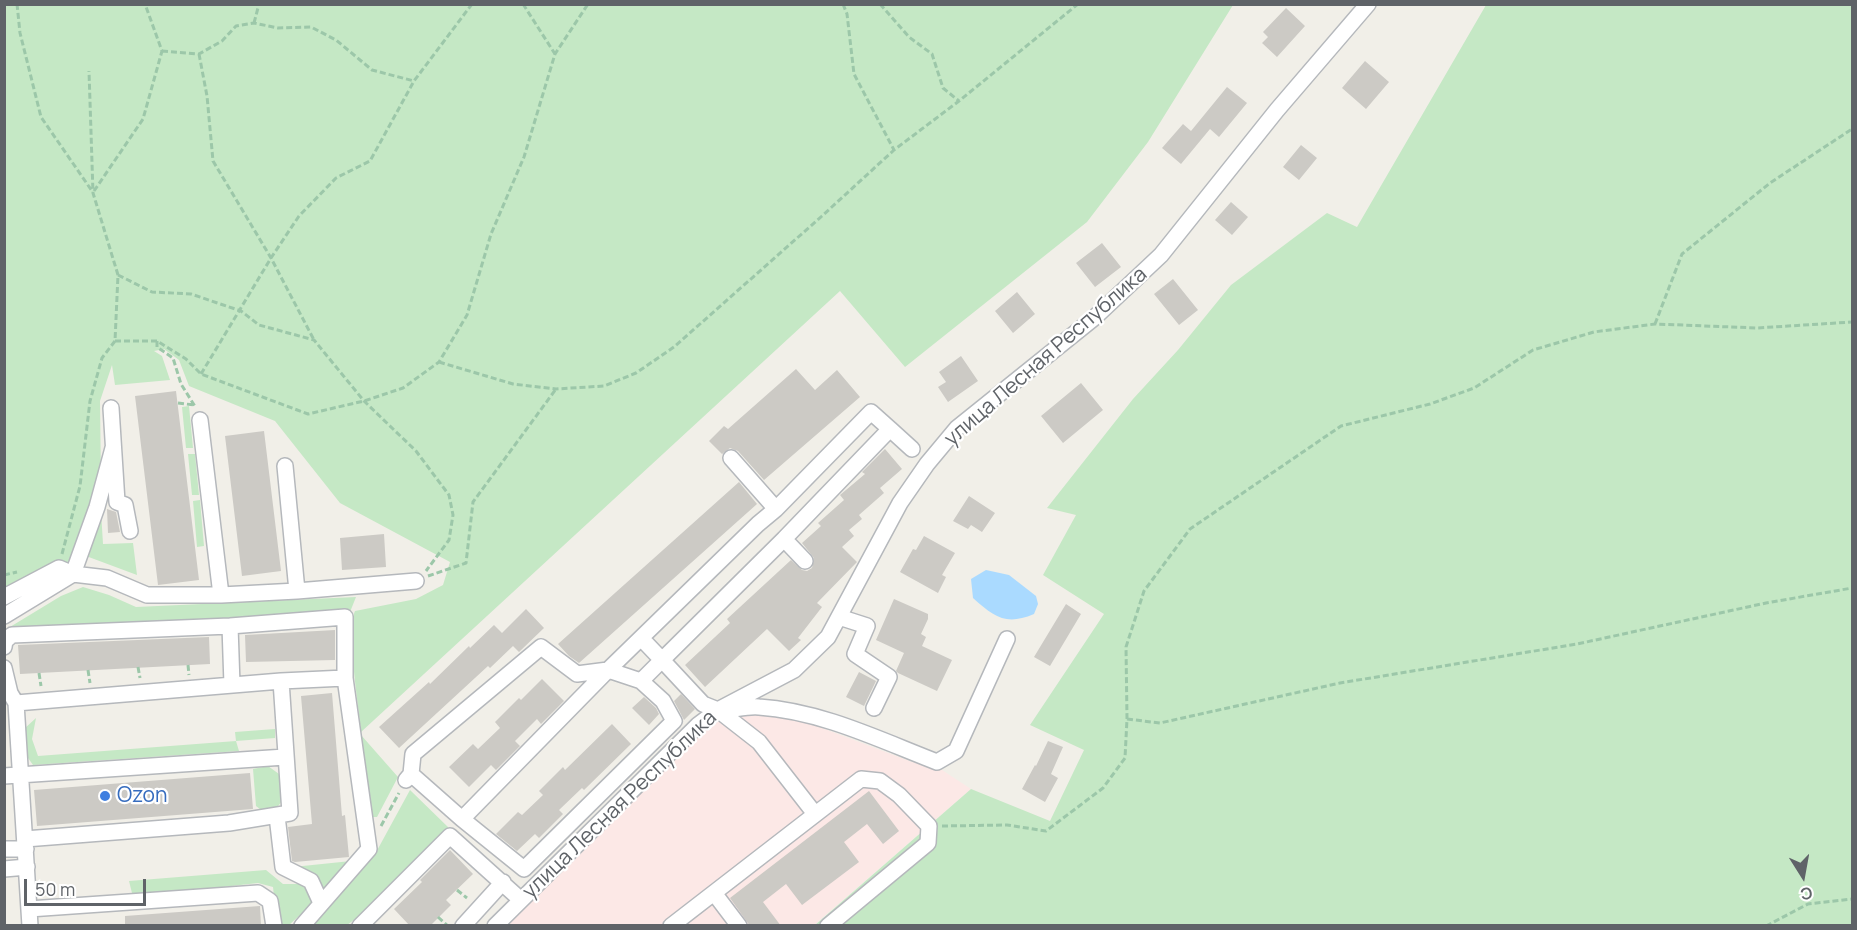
<!DOCTYPE html>
<meta charset="utf-8">
<style>
body{margin:0}
#map{position:relative;width:1857px;height:930px;overflow:hidden;background:#f1efe8;font-family:Manrope,sans-serif}
canvas{display:block}
.frame{position:absolute;inset:0;border:6px solid #5f6368;pointer-events:none}
.north{position:absolute;left:1773px;top:846px;width:60px;height:60px;-webkit-text-stroke:4px #fff;paint-order:stroke;rotate:169deg;font-size:16px;font-weight:700;line-height:24px;text-align:center;color:#5f6368}
.north::after{content:'';display:block;margin:auto;width:21px;height:27px;background:#5f6368;clip-path:polygon(50% 0,100% 100%,50% 72%,0 100%)}
.scale{position:absolute;left:24px;top:879px;width:122px;height:27px;box-sizing:border-box;border:3px solid #5f6368;border-top:0;padding-left:8px;font-size:18px;line-height:21px;white-space:nowrap;color:#5f6368;-webkit-text-stroke:4px #fff;paint-order:stroke}
</style>
<div id="map">
<canvas width="1857" height="930"></canvas>
<div class="frame"></div>
<div class="north">С</div>
<div class="scale">50 m</div>
</div>
<script>
const g = document.querySelector('canvas').getContext('2d');
g.lineJoin = 'round';
function fillPath(path, color) { g.fillStyle = color; g.fill(path, 'evenodd'); }
function trace(path, color, width, dash) { g.strokeStyle = color; g.lineWidth = width; g.lineCap = dash ? 'butt' : 'round'; g.setLineDash(dash || []); g.stroke(path); }
function write(font, color, halo, rows, align = 'center') {
  g.font = font + ' Manrope,sans-serif'; g.lineWidth = 4.5; g.setLineDash([]); g.textBaseline = 'middle'; g.strokeStyle = halo; g.fillStyle = color; for (const [text, x, y, turn = 0] of rows) {
    g.save(); g.translate(x, y); g.rotate((+turn || 0) * Math.PI / 180); g.textAlign = isNaN(turn) ? turn : align; if (halo) g.strokeText(text, 0, 0); g.fillText(text, 0, 0); g.restore();
  }
}
const medical = new Path2D(`
 M755,713l38,4 119,45 27,6 32,21 -157,136 -308,1 191,-189 20,-16 18,-6z`);
const green = new Path2D(`
 M5,5h1228l-85,137 -61,80 -182,145 -65,-76 -479,441c-2,-26 -15,-101 -6,-121l61,-12 27,-14 7,-23 -110,-59 -65,-82 -86,-35 -10,-26 -15,-11 -10,2 8,5 8,24 -55,5 -3,-20 -12,36 1,84 -30,76 -23,20 -43,24z
 M1486,5h366v920l-1038,1 157,-137 79,32 34,-71 -54,-25 74,-111 -61,-39 33,-60 -29,-7 86,-109 45,-49 53,-65 96,-72 30,14z
 M189,406l4,42h-7l-4,-41z
 M188,454h7l4,41h-7z
 M200,500l4,46 -7,1 -4,-46z
 M101,511l2,33 30,-1 4,32 -51,-19z
 M83,587l26,8 27,12 220,-10 -6,15 -345,18 56,-34z
 M36,718l-4,21 6,17 198,-15 -1,-9 40,-3v9l-39,3 3,10 -206,14 -7,-10 -2,-26z
 M361,735l37,42 -21,40h-8z
 M268,766l11,8 3,27 -7,9h-14l-5,-4 -3,-37z
 M410,790l39,38 -70,74 -32,23 -35,1 62,-70z
 M351,861l-27,33 -10,-21 -21,-6z
 M266,870l17,14h19l7,4 3,16 -23,21h-12l-4,-38 -15,-4 -125,14 -4,-16z`);
const water = new Path2D(`
 M986,570l23,5 27,21 2,8 -4,10c-28,12 -40,3 -61,-16l-2,-19z`);
const building = new Path2D(`
 M1286,8l19,18 -28,31 -15,-14 6,-6 -5,-5z
 M1365,61l24,21 -23,27 -24,-21z
 M1227,87l20,16 -28,34 -9,-8 -29,35 -19,-16 21,-24 8,7z
 M1301,145l16,13 -18,22 -16,-13z
 M1231,202l17,15 -16,18 -17,-15z
 M1102,243l19,24 -26,20 -19,-24z
 M1173,279l25,31 -19,15 -25,-31z
 M1017,292l18,22 -22,19 -18,-22z
 M961,356l17,25 -30,21 -10,-15 8,-5 -7,-10z
 M796,369l19,21 22,-20 23,27 -96,83 -26,-29 -8,-3 -8,6 -13,-13 15,-15 4,3z
 M1081,383l22,27 -40,33 -22,-27z
 M176,391l23,189 -41,5 -23,-189z
 M264,431l17,140 -39,5 -17,-140z
 M885,449l17,20 -22,19 4,5 -25,22 3,4 -13,11 5,6 -12,11 15,15 -40,41 5,4 -24,31 3,2 -12,11 -22,-22 -62,58 -20,-22 45,-42 -3,-4 64,-59 11,10 5,1 5,-3 2,-10 -12,-15 19,-17 -3,-3 26,-23 -4,-5 25,-21 -3,-2z
 M739,482l18,22 -178,159 -10,-7 -11,-12z
 M969,496l26,17 -13,19 -11,-7 -3,4 -15,-8z
 M107,509l9,3 4,20 -12,1z
 M384,534l2,33 -44,3 -2,-32z
 M924,536l31,17 -13,22 4,2 -8,16 -38,-21 13,-23 3,1z
 M894,599l34,15v5l-7,15 5,3 -4,9 30,14 -15,31 -39,-18 -2,-2 8,-18 -28,-13z
 M1066,604l15,10 -31,52 -16,-9z
 M526,609l18,19 -25,24 -6,-6 -23,22 -2,-2 -89,82 -20,-21 50,-45 1,2 39,-38 1,2 24,-23 8,8z
 M335,630v30l-89,2 -1,-27z
 M209,637l1,27 -190,10 -2,-29z
 M859,672l17,9 -12,25 -18,-9z
 M542,679l22,22 -23,23 -4,-5 -22,22 5,5 -24,24 -5,-5 -22,22 -20,-20 24,-23 5,5 22,-21 -5,-6 24,-24 2,2z
 M332,693l10,123 3,-1 4,42 -54,5 -3,-1 -4,-34 24,-3 -11,-128z
 M681,694l14,15 -11,11 -10,-19z
 M644,697l12,11 3,6 -10,11 -17,-17z
 M612,724l19,20 -47,46 -2,-2 -23,22 4,4 -24,24 -4,-4 -18,17 -21,-17 22,-22 4,3 21,-20 -4,-4 24,-24 2,3z
 M1048,741l15,6 -12,27 7,4 -13,24 -23,-13 13,-24 1,1z
 M250,773l3,36 -216,17 -3,-36z
 M869,791l30,40 -16,13 -16,-20 -23,18 15,20 -57,43 -16,-21 -23,18 18,24h-31l-20,-28z
 M450,850l23,24 -27,26 5,5 -21,21h-20l-16,-17 28,-27 -2,-2z
 M260,906l1,20h-136v-10z`);
const path = new Path2D(`
 M17,4l3,29 21,84 51,74
 M523,4l32,50
 M843,4l4,10 7,60 40,76
 M880,4l29,33 23,17 11,34 16,13
 M254,23l5,-19
 M162,51l37,3 23,-13 14,-15 18,-3 24,5 33,-1 25,13 36,30 42,11
 M199,54l8,42 6,65 58,97 43,82
 M94,191l49,-72 19,-68 -17,-47
 M118,275l34,17 39,2 50,17 18,14 55,15 50,61 52,50 33,44 4,20 -4,25 -23,31
 M1655,324l27,-70 88,-71 82,-54
 M115,341h42l29,18 15,15 107,40 56,-13 39,-13 36,-26 28,-47 24,-81 33,-77 31,-103 33,-50
 M157,341v6l16,11 8,26 15,24
 M439,362l74,22 43,5 48,-3 32,-13 38,-26 148,-131 72,-66 65,-49 119,-97
 M201,374l70,-116 28,-42 37,-38 34,-17 44,-80 58,-77
 M178,403l16,2
 M62,554l18,-68 10,-85 12,-43 13,-17 3,-66 -25,-82 -4,-122
 M4,575l13,-3
 M428,576l38,-13 7,-61 83,-113
 M188,665l1,10
 M138,667l2,11
 M88,670l2,13
 M39,673l2,13
 M1127,719l33,4 180,-40 237,-39 189,-41 86,-15
 M381,826l18,-33
 M942,826l65,-1 39,6 57,-43 22,-30 2,-39 -1,-72 18,-56 46,-62 151,-103 89,-22 44,-16 59,-38 61,-18 61,-8 102,4 95,-6
 M457,890l10,8
 M438,917l10,9
 M1766,926l42,-22 44,-5`);
const minor = new Path2D(`
 M111,408l6,94 8,3 5,26
 M200,420l21,175
 M890,429l22,20
 M731,458l45,51
 M285,466l12,125
 M784,539l21,22
 M4,597l55,-29 14,6 34,4 40,17h74l76,-4 119,-10
 M4,616l69,-42 24,-67 16,-59
 M839,617l28,9 -12,28 34,23 -15,31
 M230,626l2,59
 M4,647l1,-6 7,-6 218,-9 115,-9v61
 M4,668l6,25 6,10 14,223
 M16,703l265,-22 64,-3 24,171 -67,77
 M727,710c10,-1 21,-4 32,-3 62,4 121,33 178,55l19,-11 51,-112
 M411,774l2,-20 128,-107 36,27 31,-4 33,11
 M4,776l281,-19
 M406,780l5,-6 51,45 62,50 150,-148 -11,-20 -22,-20 21,-21 41,44 15,6 41,32 56,72
 M277,816l6,51 28,14 10,22
 M462,819l146,-149 150,-146 18,-15 95,-97 19,17 -106,110 -122,121 -21,-22
 M25,839l204,-16 61,-10 -9,-132
 M4,849h22
 M4,869l23,-2
 M714,893l25,33
 M29,909l229,-16 12,8 4,25
 M360,926l90,-90 71,64
 M463,926l40,-44
 M495,926l203,-201 20,-15 76,-40 34,-33 72,-134 27,-39 30,-36 137,-110 67,-63 116,-145 91,-106
 M671,926l190,-147 19,2 19,14 30,31 -1,17 -100,83`);
const markers = [
 [105,796,6,"#3f7fe0"]
];
const streetNames = [
 ["улица Лесная Республика",1046,357,-41],
 ["улица Лесная Республика",620,805,-44]
];
const shopNames = [
 ["Ozon",117,796]
];
fillPath(medical, '#fce8e6');
fillPath(green, '#c5e8c5');
fillPath(water, '#aadaff');
fillPath(building, '#cccac5');
trace(minor, '#b5b8bc', 18);
trace(path, '#9cc7a9', 3, [6, 3]);
trace(minor, '#fff', 15);
for (const [x, y, r, color] of markers) { const dot = new Path2D(); dot.arc(x, y, r, 0, 2 * Math.PI); g.fillStyle = color; g.fill(dot); trace(dot, '#fff', 2); }
write('21px', '#5f6368', '#fff', streetNames);
write('21px', '#366cbe', '#fff', shopNames, 'left');
</script>
